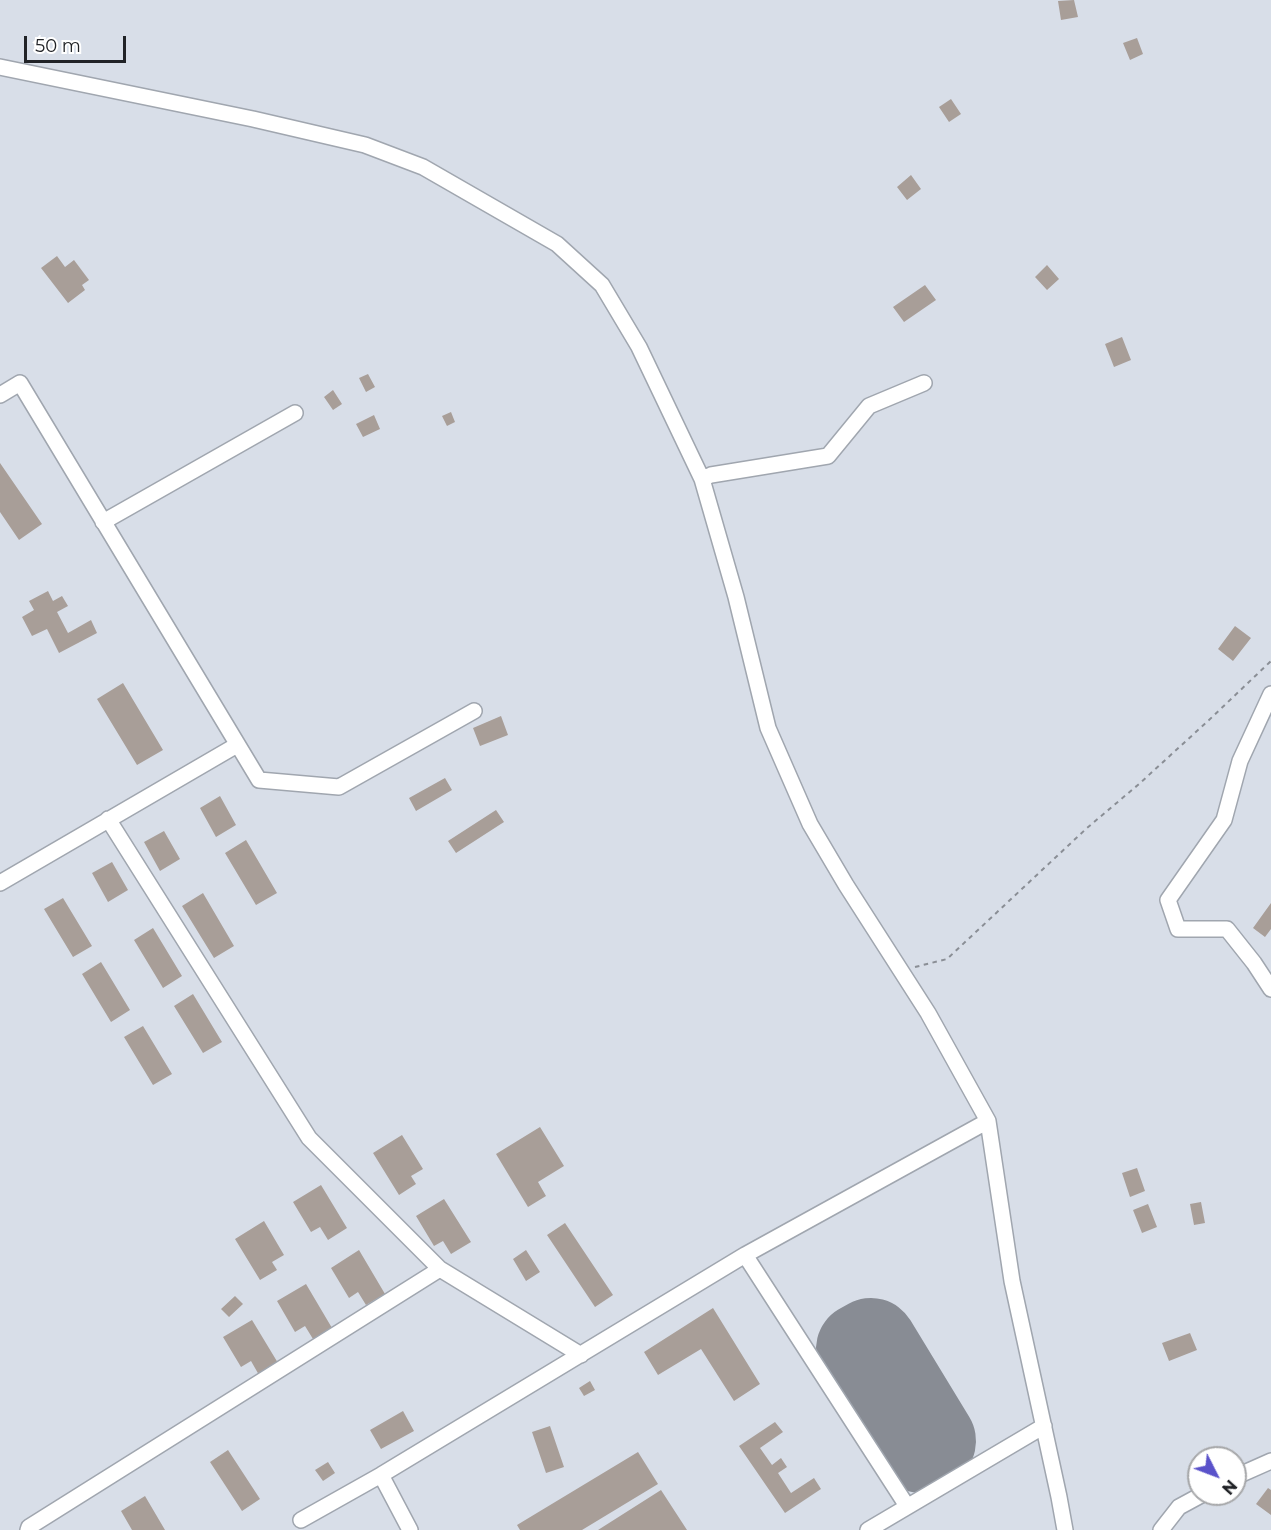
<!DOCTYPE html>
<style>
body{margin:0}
#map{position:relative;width:1271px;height:1530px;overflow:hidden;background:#d8dee8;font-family:Montserrat,sans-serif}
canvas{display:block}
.north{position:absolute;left:1187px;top:1446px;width:60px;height:60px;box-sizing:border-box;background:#fff;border:2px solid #a6a7a9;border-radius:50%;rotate:132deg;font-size:16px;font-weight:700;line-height:24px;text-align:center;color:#212327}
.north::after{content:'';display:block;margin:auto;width:21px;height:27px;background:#5a52ca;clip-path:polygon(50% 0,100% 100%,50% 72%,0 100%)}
.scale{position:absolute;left:24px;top:36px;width:102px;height:27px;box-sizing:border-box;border:3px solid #212327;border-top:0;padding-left:8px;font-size:18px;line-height:21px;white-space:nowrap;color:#212327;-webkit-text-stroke:4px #fff;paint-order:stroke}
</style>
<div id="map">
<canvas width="1271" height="1530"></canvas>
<div class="north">N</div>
<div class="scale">50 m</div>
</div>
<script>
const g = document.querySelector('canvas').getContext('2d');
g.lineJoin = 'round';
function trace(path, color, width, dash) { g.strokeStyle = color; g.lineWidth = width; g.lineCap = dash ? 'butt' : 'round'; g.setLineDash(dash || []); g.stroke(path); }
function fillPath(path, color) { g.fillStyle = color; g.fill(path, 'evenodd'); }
const runway = new Path2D(`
 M871,1344l59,97 -9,6 -59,-98z`);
const building = new Path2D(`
 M1074,0l4,17 -17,3 -3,-19z
 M1137,38l6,16 -13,6 -7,-17z
 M951,99l10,15 -12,8 -10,-15z
 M911,175l10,14 -14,11 -10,-13z
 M57,256l8,11 9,-7 15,20 -7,5 3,5 -17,13 -27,-35z
 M1047,265l12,14 -12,11 -12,-13z
 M925,285l11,15 -32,22 -11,-15z
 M1122,337l9,23 -17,7 -9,-23z
 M368,374l7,13 -9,5 -7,-14z
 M333,390l9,14 -9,6 -9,-13z
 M451,412l4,10 -8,4 -5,-10z
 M374,415l6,14 -17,8 -7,-13z
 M0,463l42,61 -23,16 -19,-28z
 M48,591l5,10 9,-5 6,10 -11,6 11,21 23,-13 6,13 -38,20 -12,-24 -15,7 -10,-19 12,-7 -5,-9z
 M1235,626l16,12 -18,23 -15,-12z
 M123,683l40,67 -26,15 -40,-66z
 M501,716l7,19 -28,11 -7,-18z
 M445,778l7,12 -36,21 -7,-13z
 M220,796l16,29 -20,12 -16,-29z
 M496,810l8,12 -48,31 -8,-12z
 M164,831l16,28 -20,12 -16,-29z
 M246,840l31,53 -21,12 -31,-52z
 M112,862l16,28 -20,12 -16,-29z
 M203,893l31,53 -20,12 -32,-52z
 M63,898l29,48 -19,11 -29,-48z
 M1271,903v26l-6,8 -12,-9z
 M153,928l29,48 -19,12 -29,-48z
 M101,962l29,48 -19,12 -29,-48z
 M193,994l29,48 -19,11 -29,-47z
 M143,1026l29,48 -19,11 -29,-48z
 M540,1127l24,39 -26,16 8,14 -18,11 -32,-53z
 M402,1135l21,34 -12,7 5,8 -17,11 -26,-42z
 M1137,1168l8,23 -15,6 -8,-24z
 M321,1185l26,43 -19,12 -8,-13 -9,5 -18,-30z
 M444,1199l27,43 -20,12 -8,-13 -9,5 -18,-30z
 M1201,1202l4,21 -11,2 -4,-21z
 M1148,1204l9,23 -15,6 -9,-23z
 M264,1221l20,34 -12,7 5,8 -17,10 -25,-41z
 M565,1223l48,72 -18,12 -48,-72z
 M359,1250l26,44 -19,11 -8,-13 -9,6 -18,-30z
 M526,1250l14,22 -14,9 -13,-22z
 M306,1284l26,44 -19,11 -8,-13 -10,6 -18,-31z
 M235,1296l8,8 -14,13 -8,-8z
 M713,1308l47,76 -26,17 -33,-52 -43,26 -14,-23z
 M252,1320l26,43 -19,12 -8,-14 -10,6 -18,-30z
 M1190,1333l7,17 -28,11 -7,-18z
 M590,1381l5,9 -11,6 -5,-8z
 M403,1411l11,20 -33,18 -11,-19z
 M775,1422l8,10 -23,16 12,17 9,-7 6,9 -9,6 13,20 23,-15 7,11 -36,24 -46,-67z
 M550,1426l14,41 -18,6 -14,-41z
 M228,1450l32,49 -18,12 -32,-49z
 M638,1452l20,32 -76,46h-62l-3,-5z
 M328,1462l7,11 -12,8 -8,-11z
 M1268,1488l3,2v25l-15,-11z
 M661,1490l26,40h-89z
 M145,1496l20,34h-33l-11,-19z`);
const path = new Path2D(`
 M915,967l32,-8 140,-131 52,-44 70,-64 62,-59`);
const minor = new Path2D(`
 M0,67l253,52 112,26 58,22 134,77 45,41 37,62 63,132 34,118 32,131 42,96 36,61 82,128 60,108 24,160 47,216 6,33
 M0,395l20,-12 239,397 80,7 135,-76
 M702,479l9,-4 117,-19 41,-50 55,-23
 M103,522l192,-109
 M1271,694l-31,67 -16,59 -56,80 10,29h49l27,34 17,26
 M108,819l201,319 131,131 141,86
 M0,883l237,-138
 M745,1255l243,-134
 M381,1475l29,55
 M1235,1477l36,-16
 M301,1520l80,-45 364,-220 162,251
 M28,1530l1,-3 411,-258
 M868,1530l176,-104
 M1161,1530l18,-23 24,-13`);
trace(runway, '#888c94', 92);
fillPath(building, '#a89e98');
trace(minor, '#a0a6af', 18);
trace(path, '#8a8e95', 2, [4.5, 4.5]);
trace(minor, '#fff', 15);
</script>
